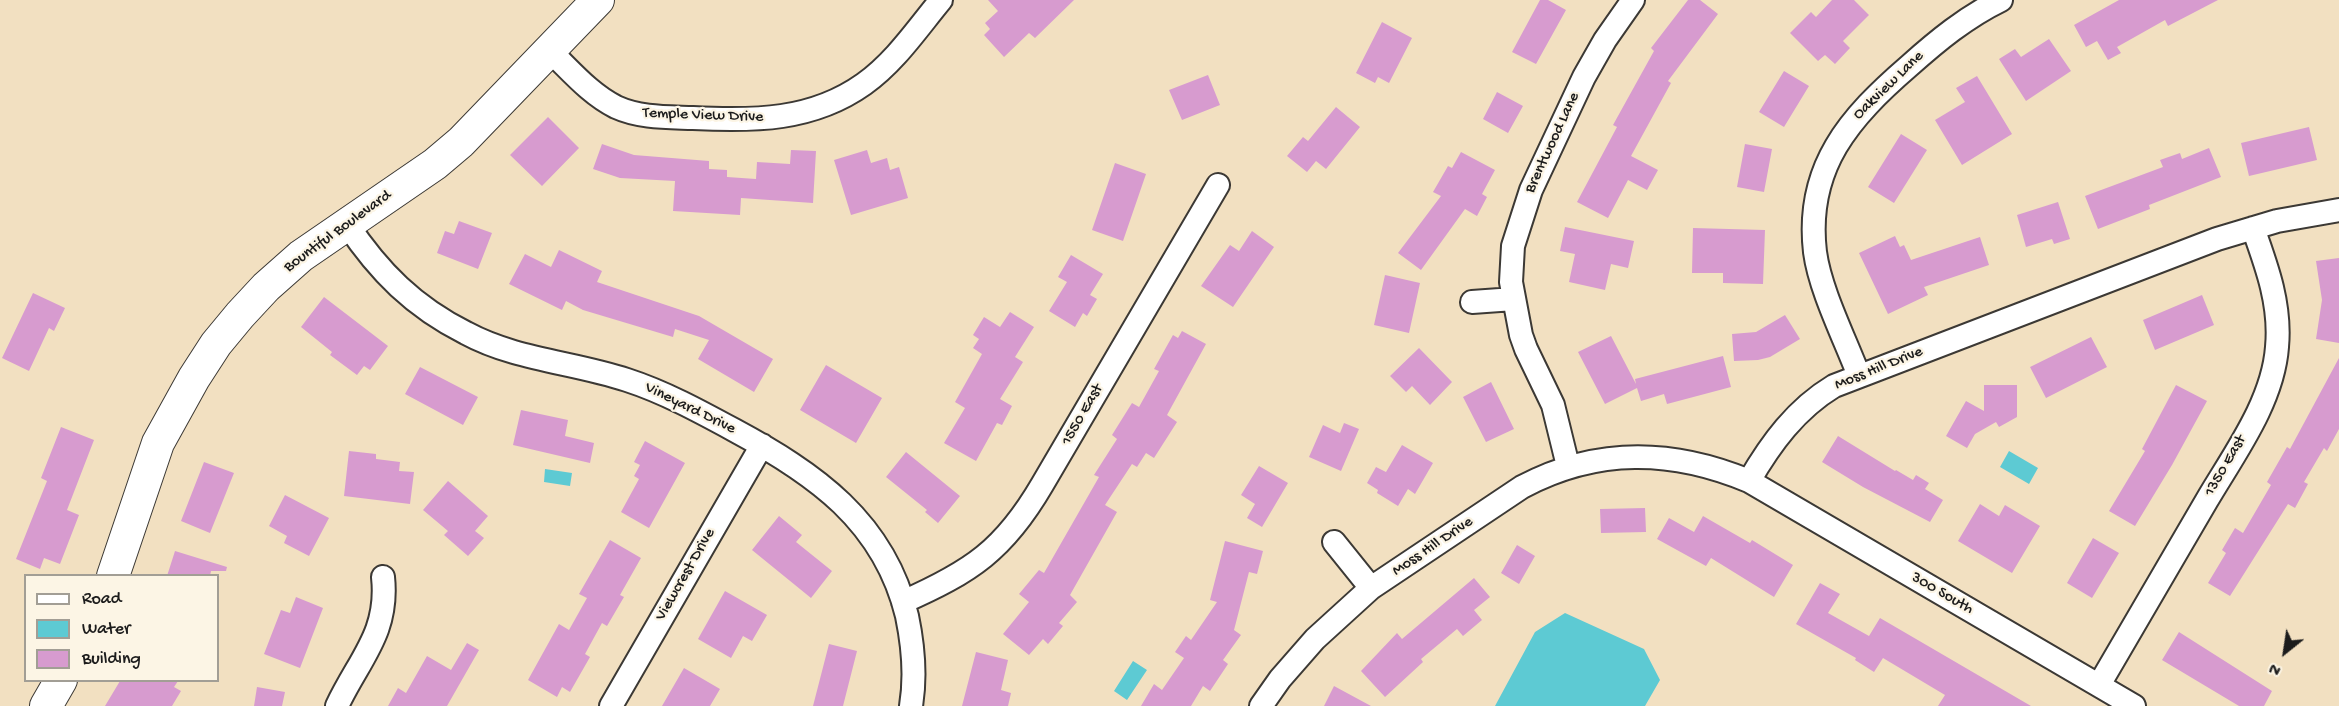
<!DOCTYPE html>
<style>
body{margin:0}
#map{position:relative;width:2339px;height:706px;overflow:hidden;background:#f2e0c1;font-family:"Gochi Hand",sans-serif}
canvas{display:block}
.legend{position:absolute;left:24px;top:574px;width:195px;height:108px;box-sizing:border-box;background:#fcf5e5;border:2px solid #a29e95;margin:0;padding:8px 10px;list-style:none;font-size:18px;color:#1c1c1c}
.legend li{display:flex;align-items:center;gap:12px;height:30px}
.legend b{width:30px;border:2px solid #a29e95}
.north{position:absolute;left:2255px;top:622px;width:60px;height:60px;-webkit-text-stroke:4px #fcf5e5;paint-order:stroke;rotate:210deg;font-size:16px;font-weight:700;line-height:24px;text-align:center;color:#1c1c1c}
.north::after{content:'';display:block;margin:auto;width:21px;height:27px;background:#1c1c1c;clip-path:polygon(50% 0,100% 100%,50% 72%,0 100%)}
</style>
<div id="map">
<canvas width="2339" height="706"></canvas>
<ul class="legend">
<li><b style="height:8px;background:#fff"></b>Road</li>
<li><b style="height:16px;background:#5dcad3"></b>Water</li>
<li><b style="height:16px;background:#d79bcf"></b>Building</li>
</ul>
<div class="north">N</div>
</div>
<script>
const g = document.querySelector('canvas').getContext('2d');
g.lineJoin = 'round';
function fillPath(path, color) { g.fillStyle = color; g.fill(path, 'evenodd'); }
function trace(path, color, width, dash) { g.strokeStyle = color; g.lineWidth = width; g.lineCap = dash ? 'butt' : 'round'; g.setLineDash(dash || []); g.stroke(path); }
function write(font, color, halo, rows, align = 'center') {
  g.font = font + ' "Gochi Hand",sans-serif'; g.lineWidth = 4.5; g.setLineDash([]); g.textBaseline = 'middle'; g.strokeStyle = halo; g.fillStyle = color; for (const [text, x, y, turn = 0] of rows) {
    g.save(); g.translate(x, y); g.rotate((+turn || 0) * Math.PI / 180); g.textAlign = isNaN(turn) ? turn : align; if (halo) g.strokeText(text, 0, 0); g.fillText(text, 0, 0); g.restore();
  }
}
const water = new Path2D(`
 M2009,451l29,17 -9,16 -29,-17z
 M545,469l27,4 -2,13 -26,-4z
 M1565,613l79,36 16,31 -15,26h-150l40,-74z
 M1133,661l14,9 -20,30 -13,-9z`);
const building = new Path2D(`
 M988,0h86l-39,38 -6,-5 -25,24 -20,-22 6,-6 -5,-6 13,-12z
 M1540,0h8l18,10 -30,54 -24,-12z
 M1688,0h12l18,14 -50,67 3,2 -40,73 27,14 -11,20 -19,-10 -20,38 -31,-16 40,-75 -4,-2 41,-74 -3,-3z
 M1832,0h22l15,15 -26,26 7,7 -15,16 -10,-9 -7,6 -28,-28 21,-21 5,5z
 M2119,0h99l-50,26 -3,-6 -48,27 4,6 -13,7 -11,-19 -11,6 -12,-22z
 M1382,22l30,16 -23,45 -11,-6 -3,6 -19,-10z
 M2049,39l22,32 -45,30 -27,-42 16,-10 6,8z
 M1784,71l25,15 -25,41 -25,-15z
 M1208,75l12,30 -38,15 -13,-30z
 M1977,76l35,58 -50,31 -27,-45 30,-18 -9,-14z
 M1497,92l26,14 -15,27 -25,-14z
 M1336,107l24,20 -34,42 -10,-8 -9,11 -20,-16 16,-19 5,4z
 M548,117l31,31 -37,38 -32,-31z
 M2309,127l8,33 -68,16 -8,-33z
 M1901,134l26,16 -33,53 -26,-16z
 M602,144l32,11 75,6v8l18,1v7l29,2 1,-17 33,2 1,-14 25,1 -3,52 -72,-5 -1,17 -67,-4 2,-30 -55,-3 -27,-9z
 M1745,144l27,5 -8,43 -27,-5z
 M2209,148l12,29 -72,28 1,4 -52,20 -13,-33 78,-29 -3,-7 20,-7 2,6z
 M867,150l4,13 16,-5 3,12 9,-3 9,31 -57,17 -17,-55z
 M1461,152l34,18 -13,24 5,3 -10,19 -12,-7 -44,61 -23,-17 43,-57 -8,-4 15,-26 4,2z
 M1115,163l31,11 -23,67 -31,-11z
 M2058,202l12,37 -16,5 -2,-5 -26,8 -9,-32z
 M459,221l33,12 -14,36 -41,-16 8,-22 9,3z
 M1565,227l69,14 -6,27 -17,-4 -6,26 -36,-8 6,-28 -15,-3z
 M1693,228l72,2 -2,54 -40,-1v-10h-31z
 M1252,231l22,16 -41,60 -32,-21 29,-41 9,6z
 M1895,236l5,11 4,-2 7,15 69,-23 9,28 -65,22 4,8 -40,19 -29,-61z
 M559,250l43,21 -5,11 102,34 74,43 -19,33 -56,-33 11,-19 -34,-11 -2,8 -90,-27 -17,-9 -4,9 -53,-26 16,-30 26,13z
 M1071,255l32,19 -13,21 7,4 -10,17 -4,-3 -8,14 -26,-16 18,-29 -9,-5z
 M2339,258v85l-23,-4 6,-39 -6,-39z
 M1385,275l35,8 -11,50 -35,-8z
 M33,293l32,15 -11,23 -5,-3 -20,43 -27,-13z
 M2202,295l12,30 -59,25 -12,-30z
 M324,297l64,49 -18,24 -6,-4 -7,9 -27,-20 2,-3 -31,-25z
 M1010,312l24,15 -19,30 8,5 -23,37 12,7 -10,19 -5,-2 -21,38 -32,-18 21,-35 -10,-6 27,-48 -9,-6 6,-9 -6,-4 11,-18 16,10z
 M1785,315l15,24 -30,18 -12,3 -24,1 -2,-27 24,-2z
 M1182,331l24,13 -39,71 10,7 -23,36 -8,-5 -9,14 -5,-3 -27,41 12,7 -47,83 7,7 -18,21 4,3 -15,18 -5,-5 -14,16 -26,-21 26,-32 -10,-8 20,-24 5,3 55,-96 -5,-2 23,-36 -5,-4 20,-32 7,4 20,-36 -5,-2 19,-34 5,3z
 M1611,336l25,48 -1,-5 88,-23 8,31 -64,17 -3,-10 -23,7 -4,-13 -32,16 -27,-52z
 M2091,337l16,30 -61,31 -16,-31z
 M1419,348l33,34 -22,23 -18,-19 -6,6 -16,-16z
 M2339,358v71l-12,22 -3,-3 -20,34 4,2 -13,24 -7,-4 -58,92 -22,-13 18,-30 -4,-3 13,-22 8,5 28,-48 -4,-3 20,-35 3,2z
 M826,365l56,33 -26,45 -56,-33z
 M420,367l58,30 -15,28 -58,-31z
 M1491,382l23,47 -28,13 -23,-45z
 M1984,385h33v32l-18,10 -3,-5 -21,12 -8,14 -21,-12 20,-35 18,10z
 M2176,385l31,16 -35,64 -37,61 -26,-15 36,-60 -3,-2z
 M521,410l47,10 -3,16 29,7 -4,20 -77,-18z
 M1344,423l15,6 -18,42 -32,-14 14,-32 17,8z
 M61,427l33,13 -27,70 12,5 -19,49 -16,-6 -4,11 -24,-10 31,-78 -6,-3z
 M1838,436l57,35 1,-1 17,10 3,-5 13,8 -4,6 18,11 -13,22 -67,-35 -41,-25z
 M645,441l40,22 -36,65 -28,-16 18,-33 -5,-3 6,-11 -6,-3z
 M1402,445l31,18 -18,31 -7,-5 -10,17 -21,-13 1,-3 -11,-7 9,-16 10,5z
 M349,451l27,3v5l24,3 -1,9 15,1 -4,32 -66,-8z
 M906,452l54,44 -22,27 -13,-11 2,-2 -41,-33z
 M204,462l30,11 -24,60 -29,-12z
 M1259,466l29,17 -26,44 -15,-9 8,-14 -14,-9z
 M448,481l40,35 -13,15 9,7 -16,18 -24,-21 4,-4 -25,-21z
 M285,495l44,23 -20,38 -25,-13 3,-7 -18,-10z
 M1980,504l19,12 6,-11 35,21 -28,47 -54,-32z
 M1645,508l1,24 -45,1 -1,-24z
 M779,516l23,19 -6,7 36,29 -21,27 -59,-48z
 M1703,516l47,27 2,-3 41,25 -19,32 -63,-39 -5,8 -49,-27 12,-21 25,14z
 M2093,538l26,15 -27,45 -25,-15z
 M610,540l31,18 -21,37 4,2 -17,29 -5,-3 -17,31 5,3 -20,35 -8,-5 -5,10 -29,-17 31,-56 10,6 18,-32 -8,-4z
 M1225,541l38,10 -6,23 -8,-2 -15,58 7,5 -18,25 5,4 -18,27 -7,-5 -12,20h-50l13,-22 8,6 22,-32 -9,-6 11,-16 5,4 26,-38 -7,-2z
 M1517,545l18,11 -16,28 -18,-11z
 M175,551l52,16 -1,4h-15l-1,5h-43z
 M1474,578l16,19 -16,13 8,10 -19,16 -6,-7 -36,30 2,3 -38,35 -24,-26 36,-38 5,6z
 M1820,583l20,11 -12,19 41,23 11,-18 151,88h-93l7,-11 -62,-37 -9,14 -19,-12 1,-2 -60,-34z
 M725,591l42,24 -15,26 -9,-5 -12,22 -33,-19z
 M296,597l27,11 -23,60 -36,-14 17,-44 9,3z
 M2179,632l93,59 -8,15h-25l-77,-46z
 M467,643l12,7 -32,56h-59l10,-18 8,5 21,-37 24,14z
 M829,644l28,7 -14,55h-30z
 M976,652l32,8 -7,30 10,3 -3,13h-46z
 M684,668l36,21 -10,17h-48z
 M120,681h58l-4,6 7,4 -9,15h-67z
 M1334,686l37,20h-47z
 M257,687l28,5 -3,14h-28z`);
const minor = new Path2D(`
 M550,51c21,20 40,43 66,56 24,11 51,10 77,11 61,3 119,3 171,-34 31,-22 53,-55 77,-84
 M347,224c32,48 67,83 119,109 50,27 107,29 161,47 37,12 72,31 107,50 80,43 150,91 173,186 6,29 9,60 4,90
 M1472,302l42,-3
 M1859,376c-14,-37 -39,-86 -44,-124 -10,-85 35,-135 94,-186 28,-25 57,-49 92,-66
 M1568,466l-15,-61 -27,-56 -5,-14 -10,-53 2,-36 18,-56 53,-113 21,-37 28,-40
 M1749,481c22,-38 47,-72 85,-95l383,-147 60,-18 62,-11
 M1334,542l37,46
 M903,602c68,-30 101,-52 139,-117l176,-300
 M2099,685c36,-62 72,-123 108,-185 27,-46 66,-98 70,-153 4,-42 -10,-80 -24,-119
 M337,706c22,-47 52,-73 46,-129
 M611,706l151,-261
 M1261,706l19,-27 35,-40 56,-51 151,-101c75,-40 150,-38 227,-6l385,225`);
const secondary = new Path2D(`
 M113,576l45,-133 36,-65 22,-34 24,-29 26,-28 35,-31 134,-92 26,-22 137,-142
 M46,706l15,-26`);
const streetNames = [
 ["Oakview Lane",1889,86,-44],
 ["Temple View Drive",703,116,2],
 ["Brentwood Lane",1553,143,-65],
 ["Bountiful Boulevard",338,232,-36],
 ["Moss Hill Drive",1879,369,-22],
 ["Vineyard Drive",690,409,26],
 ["1550 East",1083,415,-60],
 ["1350 East",2226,466,-60],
 ["Moss Hill Drive",1433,547,-34],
 ["Viewcrest Drive",686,575,-60],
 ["300 South",1942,594,30]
];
fillPath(water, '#5dcad3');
fillPath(building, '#d79bcf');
trace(minor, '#3c3935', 26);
trace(secondary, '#3c3935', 34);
trace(minor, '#fff', 22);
trace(secondary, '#fff', 32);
write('16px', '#1c1c1c', '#fcf5e5', streetNames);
</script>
